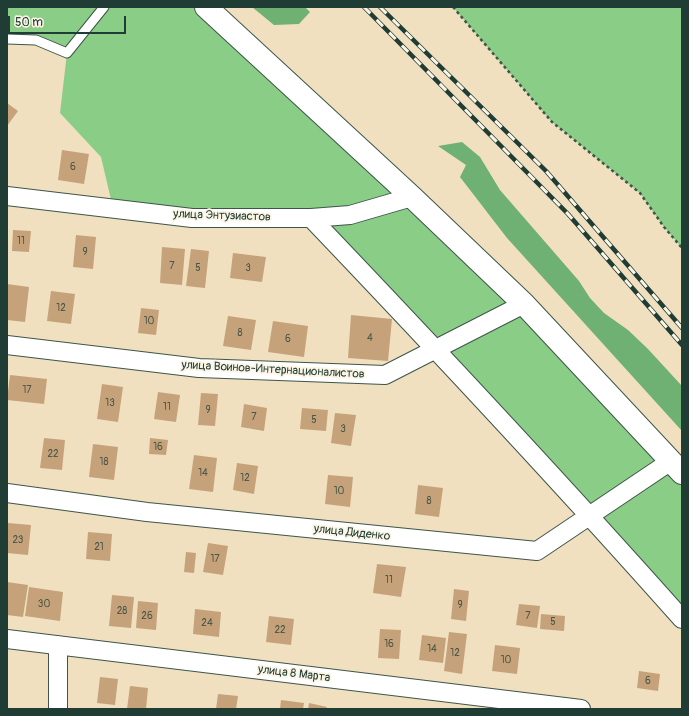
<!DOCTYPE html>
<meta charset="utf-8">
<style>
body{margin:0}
#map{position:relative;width:689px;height:716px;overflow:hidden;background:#f0e0c0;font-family:Pangolin,sans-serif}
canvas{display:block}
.frame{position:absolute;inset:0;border:8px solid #1f3d34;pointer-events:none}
.scale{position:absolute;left:8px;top:16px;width:118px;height:18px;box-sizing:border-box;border:2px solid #1f3d34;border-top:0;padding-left:5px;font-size:12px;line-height:14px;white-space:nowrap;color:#1f3d34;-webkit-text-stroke:3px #fcf5e5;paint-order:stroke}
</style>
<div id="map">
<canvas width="689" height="716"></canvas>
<div class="frame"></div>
<div class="scale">50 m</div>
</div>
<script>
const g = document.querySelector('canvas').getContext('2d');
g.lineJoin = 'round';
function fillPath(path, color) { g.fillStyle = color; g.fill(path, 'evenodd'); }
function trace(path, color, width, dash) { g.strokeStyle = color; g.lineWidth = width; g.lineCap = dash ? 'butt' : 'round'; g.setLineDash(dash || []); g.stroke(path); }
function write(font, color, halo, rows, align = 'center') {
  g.font = font + ' Pangolin,sans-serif'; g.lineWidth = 3.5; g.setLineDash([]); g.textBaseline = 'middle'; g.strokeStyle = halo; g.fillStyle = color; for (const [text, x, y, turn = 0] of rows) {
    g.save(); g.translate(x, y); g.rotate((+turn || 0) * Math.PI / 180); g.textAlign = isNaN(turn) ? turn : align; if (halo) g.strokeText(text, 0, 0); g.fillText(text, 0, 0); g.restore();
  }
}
const green = new Path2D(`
 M7,7h199l476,466v146l-371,-401 -198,-10 -12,-51 -41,-44 7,-60 -31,-13 -29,-1z
 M453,7h229v241l-18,-21 -24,-34 -88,-71z`);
const forest = new Path2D(`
 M252,7h53l5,5 -11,12 -25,1z
 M462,142l18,15 20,33 79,91 11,17 14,15 24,17 20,19 34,37v45l-175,-193 -47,-61 6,-12 -28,-19z`);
const building = new Path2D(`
 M7,103l11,8 -11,15z
 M62,150l27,4 -5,30 -26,-4z
 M13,230l18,1 -2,21 -17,-1z
 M76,235l20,2 -3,32 -20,-2z
 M162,247l23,2 -3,36 -22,-2z
 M191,249l18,2 -4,37 -19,-2z
 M233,253l33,4 -4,25 -32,-4z
 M7,284l22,3 -4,35 -18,-2z
 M51,291l24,3 -4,30 -24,-3z
 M141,308l18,2 -3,25 -18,-2z
 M351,315l41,4 -4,42 -40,-3z
 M228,316l28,4 -5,30 -28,-4z
 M273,321l35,5 -4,31 -36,-5z
 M10,375l37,4 -3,25 -37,-4z
 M102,384l21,3 -5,35 -21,-3z
 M158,392l22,3 -4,27 -22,-3z
 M201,393l17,1 -3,32 -17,-1z
 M244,404l23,4 -3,23 -23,-4z
 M302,408l26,2 -2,21 -26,-2z
 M335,413l21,2 -5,31 -20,-3z
 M44,438l21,2 -3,30 -22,-2z
 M150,438l18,2 -2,15 -17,-1z
 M93,444l25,3 -4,33 -25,-3z
 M194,455l23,3 -4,34 -24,-3z
 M237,463l21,3 -4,28 -21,-4z
 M328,475l25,2 -3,30 -25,-3z
 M418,485l25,3 -4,29 -24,-3z
 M8,523l23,2 -3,30 -21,-2z
 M88,532l24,2 -2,27 -24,-2z
 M208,543l20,3 -5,29 -20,-3z
 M186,552l10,1 -2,20 -10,-1z
 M377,564l29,3 -5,30 -28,-4z
 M7,582l21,3 -5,32 -16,-2z
 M29,587l34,5 -3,29 -35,-5z
 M454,589l15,2 -3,30 -15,-2z
 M112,595l22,2 -3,31 -22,-2z
 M138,601l20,2 -2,27 -20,-2z
 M519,604l21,2 -3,22 -21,-3z
 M195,609l26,3 -2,25 -26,-3z
 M541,614l24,2 -1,15 -24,-2z
 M269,616l25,3 -3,26 -25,-3z
 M380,629l21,1 -2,29 -21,-1z
 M449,632l18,2 -5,40 -18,-3z
 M422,635l24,3 -3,25 -24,-3z
 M495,645l25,3 -3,26 -25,-3z
 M639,671l21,3 -2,17 -21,-3z
 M100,677l18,2 -3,26 -18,-2z
 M130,686l18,2 -2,21h-19z
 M218,694l20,2 -2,13h-20z
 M281,700l23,3 -1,6h-23z
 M309,703l18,4 -1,2h-18z`);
const path = new Path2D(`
 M453,7l99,115 88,71 24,34 18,21`);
const service = new Path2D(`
 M7,39l29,1 31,13 37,-46`);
const minor = new Path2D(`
 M7,196l185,22h119l39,-3 62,-18
 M311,218c126,132 250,265 371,401
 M7,345l192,23 186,7 139,-71
 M7,493l140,19 390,39 134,-90
 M7,639l574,70
 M58,709v-64`);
const tertiary = new Path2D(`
 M206,7l206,190 112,107 158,169`);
const rail = new Path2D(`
 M364,7l204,207 114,131
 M380,7l166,164 136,157`);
const numberNames = [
 ["6",73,167],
 ["11",21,241],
 ["9",85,252],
 ["7",172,266],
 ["5",198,268],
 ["3",248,268],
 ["12",61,308],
 ["10",149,321],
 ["8",240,333],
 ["4",370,338],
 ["6",288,339],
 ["17",27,390],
 ["13",110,403],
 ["11",167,407],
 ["9",208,410],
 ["7",254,417],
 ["5",314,420],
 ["3",343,429],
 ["16",158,447],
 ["22",53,454],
 ["18",104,462],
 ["14",203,473],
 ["12",245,478],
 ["10",339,491],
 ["8",429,501],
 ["23",18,540],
 ["21",99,547],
 ["17",215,559],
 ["11",389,580],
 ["30",44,604],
 ["9",460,605],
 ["28",122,611],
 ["26",147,616],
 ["7",528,616],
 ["5",553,622],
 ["24",207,623],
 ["22",280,630],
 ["16",389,644],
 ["14",432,649],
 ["12",455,653],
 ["10",506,660],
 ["6",648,681]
];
const streetNames = [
 ["улица Энтузиастов",222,216,2],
 ["улица Воинов-Интернационалистов",273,370,3],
 ["улица Диденко",352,533,6],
 ["улица 8 Марта",294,674,7]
];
fillPath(green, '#8acd86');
fillPath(forest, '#6fb073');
fillPath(building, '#c6a27b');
trace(service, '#3e5549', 11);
trace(minor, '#3e5549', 20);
trace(tertiary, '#3e5549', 24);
trace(path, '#3e5549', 2.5, [3, 3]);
trace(service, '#fff', 9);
trace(minor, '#fff', 18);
trace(tertiary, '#fff', 22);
trace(rail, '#1f3d34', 4.5);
trace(rail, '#fcf5e5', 3, [9]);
write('10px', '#495646', null, numberNames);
write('12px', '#1f3d34', '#fcf5e5', streetNames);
</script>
